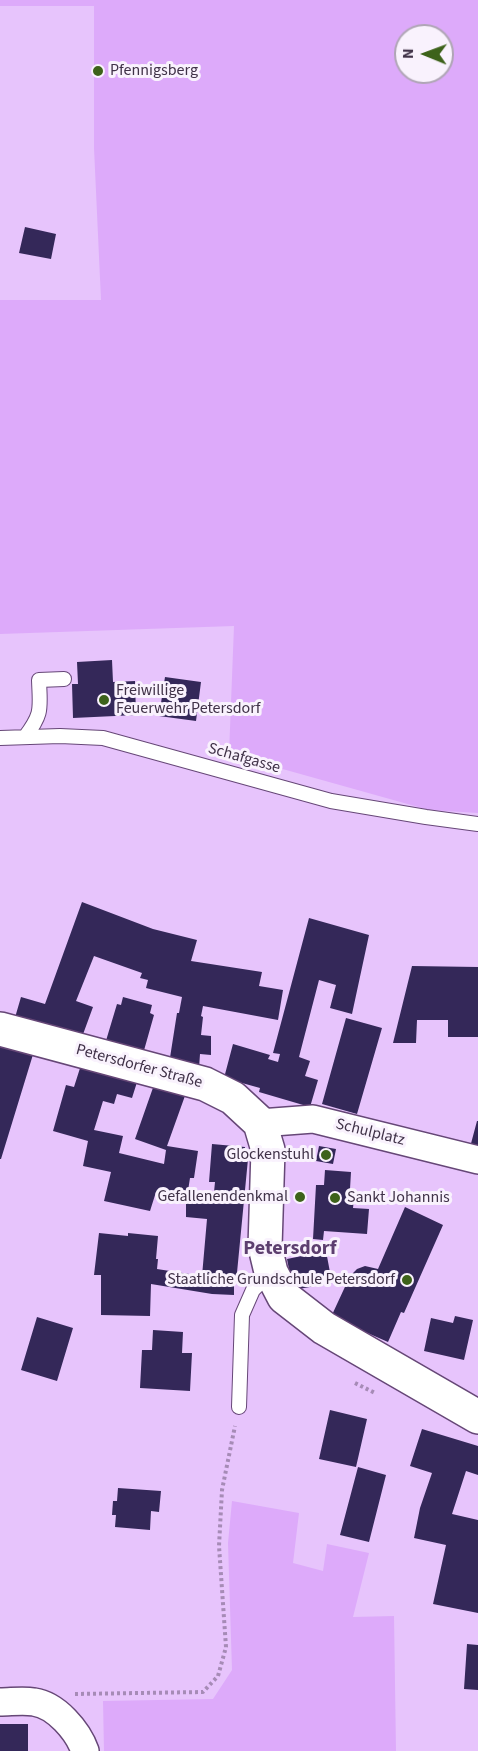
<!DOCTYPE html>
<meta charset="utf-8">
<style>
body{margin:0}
#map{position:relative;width:478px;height:1751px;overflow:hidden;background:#e7c4fc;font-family:"Source Sans 3",sans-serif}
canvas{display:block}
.north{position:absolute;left:394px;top:24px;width:60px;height:60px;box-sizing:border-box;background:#f9f2fd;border:2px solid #afa5b5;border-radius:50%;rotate:271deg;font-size:16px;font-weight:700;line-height:24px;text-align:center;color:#403248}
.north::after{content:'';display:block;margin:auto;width:21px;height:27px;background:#3d621a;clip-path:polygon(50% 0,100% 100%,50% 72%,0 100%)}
</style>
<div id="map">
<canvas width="478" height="1751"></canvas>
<div class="north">N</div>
</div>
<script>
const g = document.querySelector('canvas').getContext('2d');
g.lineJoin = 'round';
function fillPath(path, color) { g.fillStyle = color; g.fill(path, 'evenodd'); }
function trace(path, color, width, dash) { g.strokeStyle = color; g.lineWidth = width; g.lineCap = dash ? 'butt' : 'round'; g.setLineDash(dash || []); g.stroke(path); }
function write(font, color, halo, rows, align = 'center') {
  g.font = font + ' "Source Sans 3",sans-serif'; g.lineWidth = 6; g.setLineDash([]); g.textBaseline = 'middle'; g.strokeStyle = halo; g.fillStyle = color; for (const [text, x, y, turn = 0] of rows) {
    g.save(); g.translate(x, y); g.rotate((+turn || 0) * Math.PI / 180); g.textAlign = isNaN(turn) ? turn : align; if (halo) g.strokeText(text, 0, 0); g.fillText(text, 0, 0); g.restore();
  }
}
const green = new Path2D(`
 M0,0h478v813l-49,-3 -200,-56 5,-128 -234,8v-334h101l-7,-152v-142h-94zM406,36h36v36h-36z
 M232,1501l67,12 -6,50 30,8 4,-27 42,9 -16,64 41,-1 2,135h-292l-1,-50 110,-2 19,-29 -4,-127z`);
const building = new Path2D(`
 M25,227l31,7 -5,25 -32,-6z
 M112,660l1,22 22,-1 1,34 -63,3 -1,-34h6l-1,-22z
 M165,677l36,5 -5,39 -37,-5z
 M82,902l71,27 44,11 -6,21 71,11 -3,14 24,4 -5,30 -75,-14 -2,10 2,1 -2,18 10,1v19l-11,-1 -1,14 -30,-4 8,-51h2l3,-16 -36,-9 2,-8 -8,-2 2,-5 -48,-17 -18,45 17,6 -11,30 23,7 12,-40 4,1 2,-8 29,8 -2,8 4,2 -13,46 -127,-40 7,-24 24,7z
 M309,918l60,17 -17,79 -22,-6 6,-23 -17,-5 -20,77 11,4 -5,15 13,4 -8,27 -51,-15 1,-4 -36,-10 9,-34 37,11 -2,4 10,3 2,-8 -7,-1z
 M412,966l66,1v70h-30v-17h-31l-1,23h-23z
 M346,1018l36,10 -25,86 -35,-10z
 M0,1037l35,11 -34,111h-1z
 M81,1065l57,14 -6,19 -15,-4 -3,10 -11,-3 -9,29 29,6 -4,17 45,11 2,-14 -31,-11 20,-57 31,11 -19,53 31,5 -4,27h-4l-3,19 -31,-5 -6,19 -46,-10 7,-29 -28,-6 5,-25 -35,-10 13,-46 8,2z
 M477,1121h1v31l-9,-1z
 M212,1144l33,3 -1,12h4l-12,124h-2v12l-22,-1 -61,-10 -1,32 -49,-1v-40h-7l5,-42 29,3v-3l30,3 -2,23h2l-1,10 45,7 5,-57 -21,-2v-16l27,1 2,-20h-6z
 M319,1146l17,3 -3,15 -17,-3z
 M325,1170l26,2 -1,17h5l-2,19 16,1 -2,25 -43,-3 -1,9 -10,-1 3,-54h8z
 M405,1207l38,18 -39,88 -3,-1 -13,30 -57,-25 19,-41 7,-7 8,-3 13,3z
 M326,1251l6,32 -39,7 -6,-31z
 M455,1316l18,4 -9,40 -40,-9 7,-33 22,5z
 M37,1317l36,11 -16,53 -36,-11z
 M153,1330l30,2 -1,21h10l-2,38 -50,-3 2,-38h10z
 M330,1410l37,9 -11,48 -37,-8z
 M422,1429l56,17v29l-12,-4 -14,43 26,6v93l-45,-9 13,-59 -32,-7 6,-30 12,-35 -22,-7z
 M358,1467l28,8 -17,67 -29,-7z
 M118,1488l43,3 -2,21 -8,-1 -1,19 -35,-3 1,-12h-4l1,-14h4z
 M467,1644l11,1v45l-14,-1z
 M0,1724h28v27h-28z`);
const path = new Path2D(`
 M355,1383l20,10
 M75,1694l128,-2 15,-16 8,-29 -7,-101 3,-56 13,-64`);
const service = new Path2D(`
 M25,737c18,-24 15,-28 14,-57l25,-1
 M0,738l60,-2 43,2 228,63 95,16 52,7
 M239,1407l3,-92 11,-25 18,-18`);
const minor = new Path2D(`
 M260,1123l53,-4 165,41
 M0,1702c11,0 23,-2 34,0 22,3 44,29 51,49`);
const secondary = new Path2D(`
 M0,1029l205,55 28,14 27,25 8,27 -3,97 6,25 13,25 40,31 154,89`);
const markers = [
 [98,71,6,"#3d621a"],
 [104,700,6,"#3d621a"],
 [326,1155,6,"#3d621a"],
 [300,1197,6,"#3d621a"],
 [335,1198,6,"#3d621a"],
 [407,1280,6,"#3d621a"]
];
const poiNames = [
 ["Pfennigsberg",110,71],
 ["Freiwillige",116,691],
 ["Feuerwehr Petersdorf",116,709],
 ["Glockenstuhl",314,1155,"right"],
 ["Gefallenendenkmal",288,1197,"right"],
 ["Sankt Johannis",347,1198],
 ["Staatliche Grundschule Petersdorf",395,1280,"right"]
];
const streetNames = [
 ["Schafgasse",244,759,16],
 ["Petersdorfer Straße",139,1067,15],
 ["Schulplatz",370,1133,14]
];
const quarterNames = [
 ["Petersdorf",290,1250]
];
fillPath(green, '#ddaafa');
fillPath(building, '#342859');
trace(service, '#664777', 16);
trace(minor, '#664777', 30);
trace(secondary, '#664777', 36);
trace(path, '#a68bb6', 4, [3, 3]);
trace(service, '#fff', 14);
trace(minor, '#fff', 27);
trace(secondary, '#fff', 33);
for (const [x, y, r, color] of markers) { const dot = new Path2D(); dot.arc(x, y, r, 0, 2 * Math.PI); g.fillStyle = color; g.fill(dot); trace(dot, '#f9f2fd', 2); }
write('16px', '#403248', '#f9f2fd', poiNames, 'left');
write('16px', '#403248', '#f9f2fd', streetNames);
write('bold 20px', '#5d3f6f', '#f9f2fd', quarterNames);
</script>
